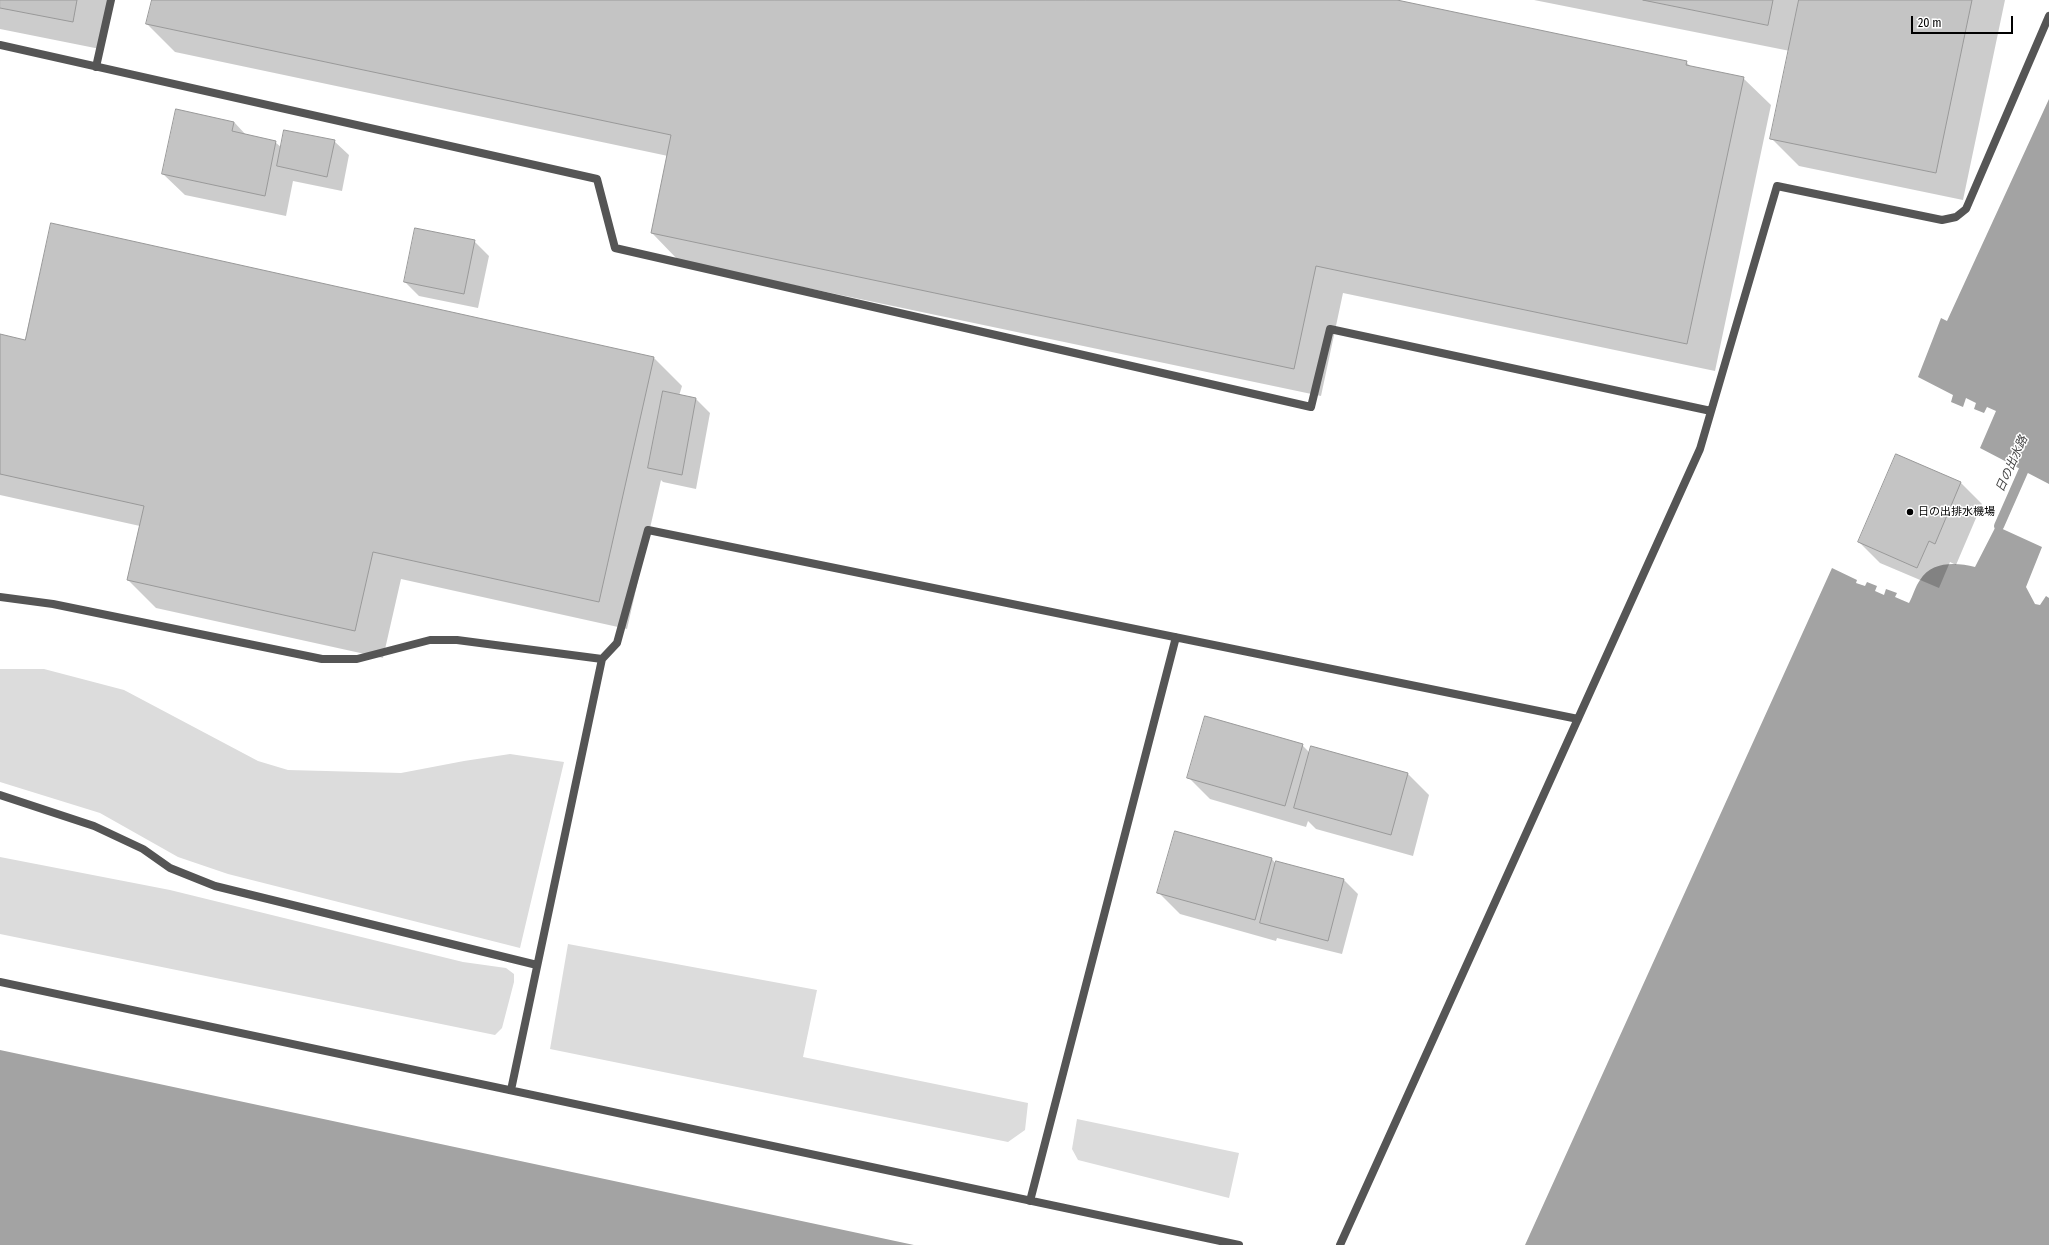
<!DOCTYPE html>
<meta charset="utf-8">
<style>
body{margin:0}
#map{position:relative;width:2049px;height:1245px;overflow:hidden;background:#fff;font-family:"Fira Sans Condensed",sans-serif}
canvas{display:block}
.scale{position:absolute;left:1911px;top:16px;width:102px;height:18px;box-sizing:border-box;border:2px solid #000;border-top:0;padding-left:5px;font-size:12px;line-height:14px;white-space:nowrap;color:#000;-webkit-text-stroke:3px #fff;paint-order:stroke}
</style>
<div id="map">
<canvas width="2049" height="1245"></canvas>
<div class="scale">20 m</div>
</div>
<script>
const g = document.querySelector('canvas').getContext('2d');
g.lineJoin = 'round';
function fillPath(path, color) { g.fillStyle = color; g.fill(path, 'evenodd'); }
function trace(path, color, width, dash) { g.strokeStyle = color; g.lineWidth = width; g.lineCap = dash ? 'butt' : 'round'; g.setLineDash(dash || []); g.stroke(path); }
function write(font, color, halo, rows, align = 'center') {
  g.font = font + ' "Fira Sans Condensed","Noto Sans JP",sans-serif'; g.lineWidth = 3; g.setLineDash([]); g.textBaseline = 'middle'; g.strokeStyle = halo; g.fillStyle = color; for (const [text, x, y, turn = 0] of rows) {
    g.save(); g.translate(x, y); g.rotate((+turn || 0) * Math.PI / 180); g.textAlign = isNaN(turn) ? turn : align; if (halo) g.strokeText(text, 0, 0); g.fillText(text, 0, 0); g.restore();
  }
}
const green = new Path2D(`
 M0,669h44l80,21 134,71 30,9 113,3 63,-12 46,-7 54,8 -44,186 -292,-74 -50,-17 -78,-44 -100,-31z
 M0,857l170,33 293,72 43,6 8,6v8l-12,46 -7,7 -495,-101z
 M568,944l249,46 -14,67 225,46 -3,27 -17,12 -458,-93z
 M1077,1119l162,34 -10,45 -151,-38 -6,-11z`);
const water = new Path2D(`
 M2049,99v385l-69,-36 16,-37 -9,-4 -3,6 -10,-4 2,-6 -10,-5 -3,9 -12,-5 2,-7 -35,-18 23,-59 6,3z
 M1996,526l46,21 -16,40 9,17 5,1 6,-9 3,2v647h-524l307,-677 25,12 -1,3 9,3 2,-4 10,4 -2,5 9,4 2,-6 11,4 -2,4 14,6c4,-7 6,-16 11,-23 11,-19 36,-18 55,-13z
 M0,1050l914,195h-914z`);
const shadow = new Path2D(`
 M0,0h110l-10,49 -100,-20z
 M153,0h1239l294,62 5,5 52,11 28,27 -56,266 -372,-78 -22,103 -642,-135 -27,-28 16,-77 -493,-104 -28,-28z
 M1534,0h471l-42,200 -164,-34 -28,-28 19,-87z
 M234,122l13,14 28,6 7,6 52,-7 15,14 -7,36 -49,-10 -7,35 -101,-21 -22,-21z
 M52,224l602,134 28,28 -3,10 17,3 14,14 -14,76 -33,-7 -2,-2 -34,149 -226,-50 -18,79 -227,-50 -28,-28 12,-54 -140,-31v-160l26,6z
 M474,241l15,15 -11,52 -59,-12 -14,-14z
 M1961,483l21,21 -26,61 -6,-3 -11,26 -59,-25 -21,-21z
 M1302,745l8,8 2,-6 96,27 21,21 -16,61 -97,-27 -8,-8 -2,6 -96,-28 -21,-21z
 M1272,859l4,5 68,16 14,14 -16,60 -65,-16 -1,3 -96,-27 -22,-22z`);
const stream = new Path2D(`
 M1999,526l30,-68`);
const building = new Path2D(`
 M0,0h77l-4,22 -73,-14z
 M152,0h1245l290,61 -1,4 58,12 -57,267 -371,-78 -22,103 -643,-136 20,-98 -525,-111z
 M1643,0h130l-5,25z
 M1799,0h173l-36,173 -166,-34z
 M176,109l58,13 -2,9 44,10 -11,55 -103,-22z
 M284,130l51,10 -8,37 -50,-11z
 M51,223l603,134 -55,245 -226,-50 -18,79 -228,-51 17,-74 -144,-32v-140l25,6z
 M415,228l60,12 -11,54 -60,-12z
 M663,391l33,7 -14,77 -34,-7z
 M1896,454l65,28 -26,62 -6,-3 -12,27 -59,-26z
 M1205,716l98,28 -18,62 -98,-28z
 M1311,746l97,27 -17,62 -97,-27z
 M1175,831l97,27 -17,62 -98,-27z
 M1276,861l68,18 -16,62 -68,-18z`);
const service = new Path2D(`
 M0,45l597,134 18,69 696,159 19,-78 381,82
 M96,67l15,-67
 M0,597l53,7 269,55h35l73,-19h27l145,19 15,-16 31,-113 930,189
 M0,795l94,31 49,23 27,19 45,18 322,79
 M0,982l1239,263
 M511,1090l91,-431
 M1030,1201l146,-564
 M1340,1245l360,-796 77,-263 165,34 14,-3 10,-8 83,-193`);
const markers = [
 [1910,512,4,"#000"]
];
const poiNames = [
 ["日の出排水機場",1918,512]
];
const waterNames = [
 ["日の出水路",2012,464,-66]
];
fillPath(green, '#dcdcdc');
fillPath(water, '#a3a3a3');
fillPath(shadow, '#0003');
trace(stream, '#a3a3a3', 10);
fillPath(building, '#c4c4c4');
trace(building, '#999', 1);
trace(service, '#555', 8);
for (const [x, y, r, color] of markers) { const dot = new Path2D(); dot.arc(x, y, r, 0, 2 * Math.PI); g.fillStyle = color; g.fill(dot); trace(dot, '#fff', 1.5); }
write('11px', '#000', '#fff', poiNames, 'left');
write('italic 12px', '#444', '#fff', waterNames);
</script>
